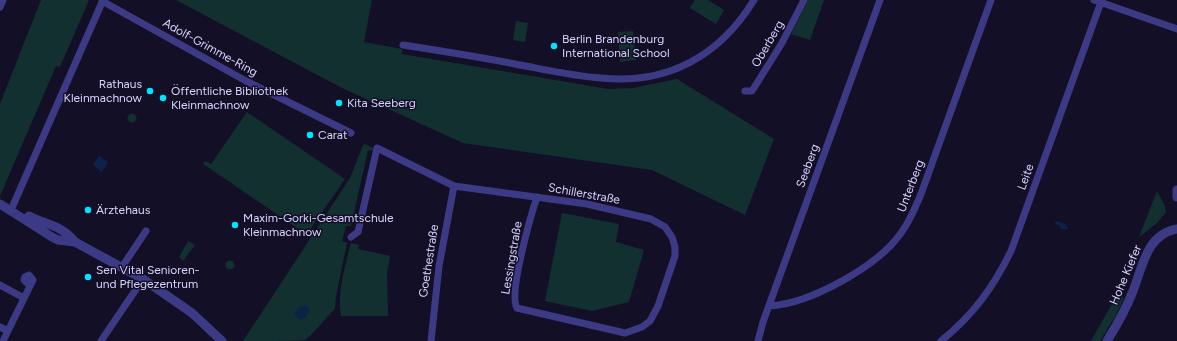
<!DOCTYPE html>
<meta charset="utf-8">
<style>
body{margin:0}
canvas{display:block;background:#130f26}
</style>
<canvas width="1177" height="341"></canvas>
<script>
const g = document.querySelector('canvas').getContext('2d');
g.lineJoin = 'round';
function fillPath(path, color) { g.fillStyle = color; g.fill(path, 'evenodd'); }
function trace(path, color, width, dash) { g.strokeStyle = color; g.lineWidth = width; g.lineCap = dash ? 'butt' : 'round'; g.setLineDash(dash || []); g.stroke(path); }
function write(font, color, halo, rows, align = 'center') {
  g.font = font + ' Figtree,sans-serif'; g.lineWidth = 3; g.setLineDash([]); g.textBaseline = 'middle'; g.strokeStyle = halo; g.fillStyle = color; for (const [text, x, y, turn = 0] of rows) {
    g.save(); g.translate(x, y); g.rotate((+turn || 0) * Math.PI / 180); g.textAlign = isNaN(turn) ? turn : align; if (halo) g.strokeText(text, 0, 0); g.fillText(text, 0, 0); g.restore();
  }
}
const green = new Path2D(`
 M41,0h48l-29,67 -4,-1 -56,130v-92z
 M176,0h196l-8,42 38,7v5l206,35 25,-1 44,-9 97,60 -29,76 -93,-45 -189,-27 -121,-55z
 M695,0h13l16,10 -8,14 -26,-16z
 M808,0h16l-14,40 -19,-6z
 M516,21l12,2 -3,19 -12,-2z
 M633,31l3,29 -16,2 -2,-30z
 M247,112l98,67 -36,52 -4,-2 -2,3 -100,-68 2,-3 6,3z
 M127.5 118a4.5 4.5 0 1 1 9 0a4.5 4.5 0 1 1-9 0Z
 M365,144l8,4 -1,3 -4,-1 -17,76h-5l-4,15 5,2 -11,53 -1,13c-11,10 -18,22 -30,31 -6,1 -52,1 -62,1l107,-163 13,-33z
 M1157,191l7,13 2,8 -9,11 -18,14z
 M562,213l57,11 -3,18 28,8 -15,52 -37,9 -47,-10z
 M188,241l7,4 -12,16 -4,-4z
 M351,243l8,2 -1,4 32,7 -3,17 1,43h-47c-4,-24 4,-49 10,-73z
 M225.5 265a4.5 4.5 0 1 1 9 0a4.5 4.5 0 1 1-9 0Z
 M1117,295l7,3 -8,17 -16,26h-9z`);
const water = new Path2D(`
 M99,156l9,6 -6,10 -9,-7z
 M1056,221l9,3 3,5h-7l-2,-4 -4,-1z
 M301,306h6l3,3 -4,8 -5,3 -4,-2 -3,-5z`);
const minor = new Path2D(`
 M1094,0l83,29
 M102,1l144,80 105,52
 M0,7l3,-7
 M403,45c39,6 78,12 117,20 27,5 54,11 81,13 66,7 119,-22 153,-78
 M745,91h7l30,-48 22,-43
 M11,210l92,-210
 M351,237l7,-5 19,-84 77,38 133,18 64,15 14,8 7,10 3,10v9l-17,50 -8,15 -8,6 -17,6 -108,-25c-9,-14 14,-93 20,-111
 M122,267l24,-36
 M0,285l24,13
 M769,306c41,-2 109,-40 132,-73 9,-12 14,-25 20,-39l70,-194
 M0,327l8,4
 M3,341l30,-61 -4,-5 -4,2 -1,3 6,6
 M101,341l42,-62
 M431,341l8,-75 15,-80
 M758,341l5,-19 117,-322
 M941,341c32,-26 52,-53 70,-90l90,-249`);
const tertiary = new Path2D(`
 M1177,190v7
 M0,204l52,33 6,3 17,2 68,37 49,34 30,28
 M29,216c17,9 33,9 46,26
 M1107,341c10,-16 19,-32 26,-50 10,-25 13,-56 44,-62`);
const markers = [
 [554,46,4,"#00e5ff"],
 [150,91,4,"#00e5ff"],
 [163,98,4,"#00e5ff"],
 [339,103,4,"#00e5ff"],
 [310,135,4,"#00e5ff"],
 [88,210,4,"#00e5ff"],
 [235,225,4,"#00e5ff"],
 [88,277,4,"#00e5ff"]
];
const poiNames = [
 ["Berlin Brandenburg",562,39],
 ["International School",562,53],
 ["Rathaus",142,84,"right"],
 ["Kleinmachnow",142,98,"right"],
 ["Öffentliche Bibliothek",171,91],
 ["Kleinmachnow",171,105],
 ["Kita Seeberg",347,103],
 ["Carat",318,135],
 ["Ärztehaus",96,210],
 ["Maxim-Gorki-Gesamtschule",243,218],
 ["Kleinmachnow",243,232],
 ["Sen Vital Senioren-",96,270],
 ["und Pflegezentrum",96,284]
];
const streetNames = [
 ["Oberberg",768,44,-60],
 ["Adolf-Grimme-Ring",210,48,29],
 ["Seeberg",808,166,-70],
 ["Leite",1026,177,-70],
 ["Unterberg",911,186,-69],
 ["Schillerstraße",584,194,10],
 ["Lessingstraße",512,258,-80],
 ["Goethestraße",429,261,-81],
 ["Hohe Kiefer",1126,275,-67]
];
fillPath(green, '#12302f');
fillPath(water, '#0c2248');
trace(minor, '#3d3a85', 7);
trace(tertiary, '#3d3a85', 9);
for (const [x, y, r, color] of markers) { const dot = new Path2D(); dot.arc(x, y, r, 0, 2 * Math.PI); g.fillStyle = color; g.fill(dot); trace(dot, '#130f26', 1.5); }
write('12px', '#d9d4ff', '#130f26', poiNames, 'left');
write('12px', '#d9d4ff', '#130f26', streetNames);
</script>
